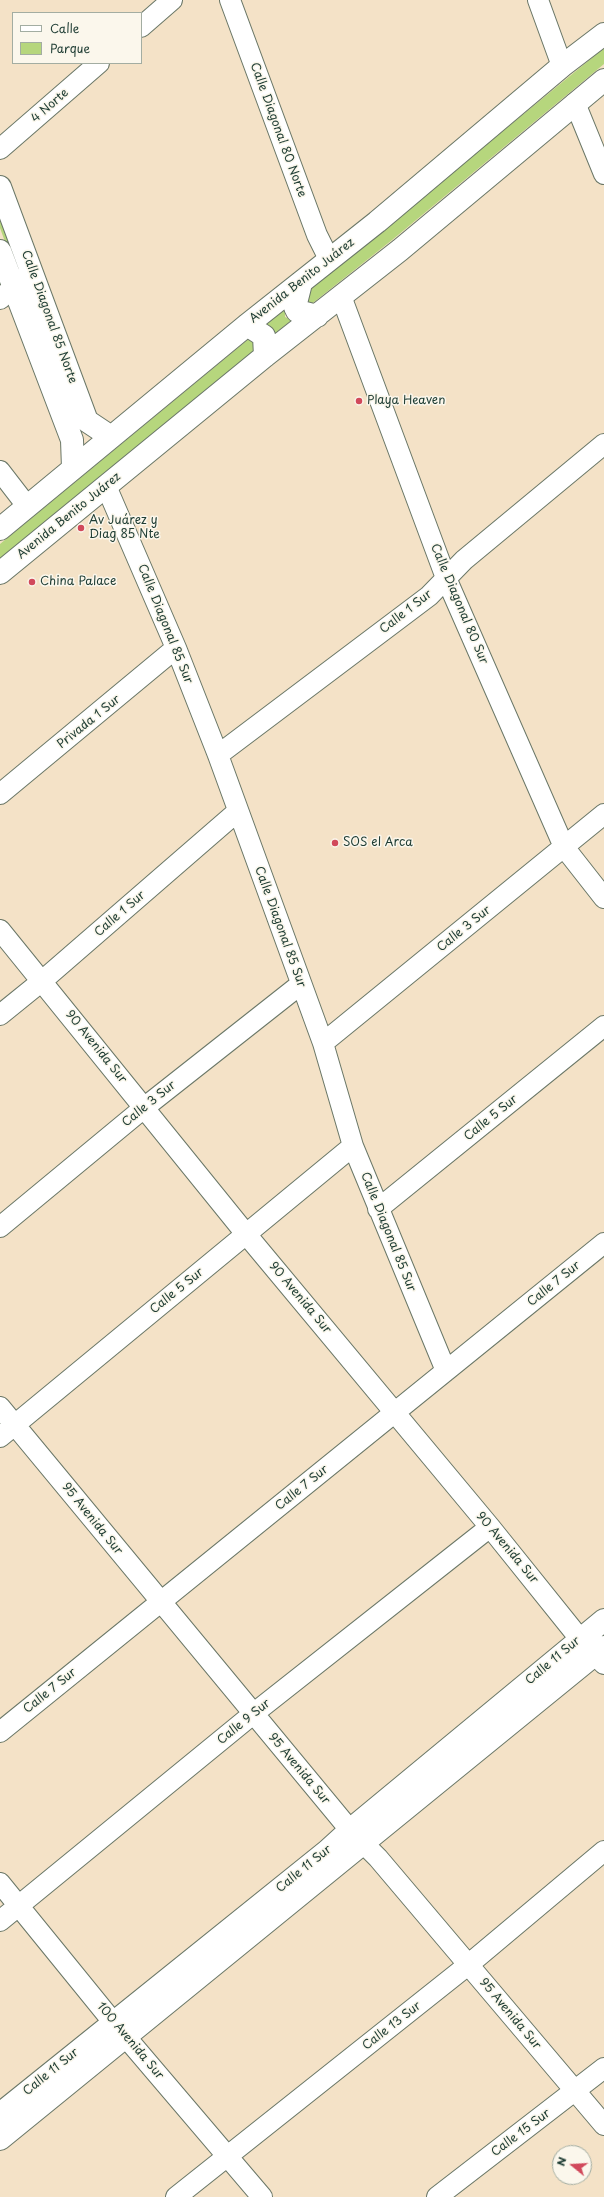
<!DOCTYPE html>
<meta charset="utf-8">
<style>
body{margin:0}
#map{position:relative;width:604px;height:2197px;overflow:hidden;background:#f4e2c7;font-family:"Playpen Sans",sans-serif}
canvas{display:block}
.legend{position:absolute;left:12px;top:12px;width:130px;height:52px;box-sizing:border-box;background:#fbf7ec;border:1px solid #a3ada2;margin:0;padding:5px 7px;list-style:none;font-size:12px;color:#1f3d34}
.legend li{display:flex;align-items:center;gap:8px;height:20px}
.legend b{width:20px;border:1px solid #a3ada2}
.north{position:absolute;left:552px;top:2145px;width:40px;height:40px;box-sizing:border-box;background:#fbf7ec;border:1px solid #a3ada2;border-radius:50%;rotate:288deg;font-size:11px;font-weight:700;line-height:16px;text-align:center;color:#1f3d34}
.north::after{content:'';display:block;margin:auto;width:14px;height:18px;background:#d1495b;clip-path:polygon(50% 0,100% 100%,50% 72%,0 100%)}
</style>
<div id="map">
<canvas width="604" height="2197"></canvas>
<ul class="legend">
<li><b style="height:5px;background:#fff"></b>Calle</li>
<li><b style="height:11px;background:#b6d67d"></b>Parque</li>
</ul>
<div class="north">N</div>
</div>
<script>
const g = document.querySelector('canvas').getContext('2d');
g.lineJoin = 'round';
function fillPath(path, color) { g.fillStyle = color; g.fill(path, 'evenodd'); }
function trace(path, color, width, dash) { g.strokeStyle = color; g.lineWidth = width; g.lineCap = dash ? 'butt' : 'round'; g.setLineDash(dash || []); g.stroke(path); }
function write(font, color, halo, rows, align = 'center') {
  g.font = font + ' "Playpen Sans",sans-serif'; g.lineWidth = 3; g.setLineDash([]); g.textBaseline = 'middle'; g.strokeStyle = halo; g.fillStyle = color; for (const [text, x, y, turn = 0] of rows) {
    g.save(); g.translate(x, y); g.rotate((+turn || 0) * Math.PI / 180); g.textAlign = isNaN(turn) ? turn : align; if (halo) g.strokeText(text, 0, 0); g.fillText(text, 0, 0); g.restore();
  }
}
const green = new Path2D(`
 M604,48v16l-212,176 -83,66 -6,-11z
 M0,210l20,55 -4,7 -16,-44z
 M285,308v9l7,3 -23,18 -7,-11z
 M251,337l6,12 -257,210v-15z`);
const street = new Path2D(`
 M230,0l87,235 12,24
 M538,0l24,66
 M141,27l31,-27
 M575,103l29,71
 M0,149l99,-86
 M341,296l105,282 118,269 40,51
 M0,299l26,-23
 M0,471l27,35
 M106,486l70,162 42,107 105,288 30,103 93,225
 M218,755l211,-159 35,-36 140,-116
 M0,794l176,-146
 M0,930l246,304 244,293 90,112 24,25
 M0,1015l42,-34 196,-170
 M323,1043l281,-229
 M378,1209l226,-183
 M0,1227l145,-120 156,-123
 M0,1407l350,423 28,28 226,267
 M0,1437l353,-291
 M0,1732l604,-489
 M0,1883l113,139 149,175
 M0,1921l253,-207 237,-187
 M176,2197l292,-232 136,-114
 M437,2197l167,-129`);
const secondary = new Path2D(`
 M0,187l87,234 24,16
 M0,251l72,189 1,28
 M301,283l-6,24 2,4 20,5
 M247,325l17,11 1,20
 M0,529l247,-204 130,-103 185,-156 42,-32
 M0,573l265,-217 135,-106 204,-170
 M0,2114l327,-263 23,-21 254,-210
 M0,2139l604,-492`);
const markers = [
 [359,401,4,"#d1495b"],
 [81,528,4,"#d1495b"],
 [32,582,4,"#d1495b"],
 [335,843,4,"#d1495b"]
];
const streetNames = [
 ["4 Norte",50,106,-41],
 ["Calle Diagonal 80 Norte",278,130,70],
 ["Avenida Benito Juárez",302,281,-38],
 ["Calle Diagonal 85 Norte",49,317,70],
 ["Avenida Benito Juárez",69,516,-39],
 ["Calle Diagonal 80 Sur",459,604,67],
 ["Calle 1 Sur",406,612,-38],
 ["Calle Diagonal 85 Sur",165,624,68],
 ["Privada 1 Sur",89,722,-39],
 ["Calle 1 Sur",120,914,-41],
 ["Calle Diagonal 85 Sur",280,927,70],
 ["Calle 3 Sur",464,929,-39],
 ["90 Avenida Sur",96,1047,51],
 ["Calle 3 Sur",149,1104,-39],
 ["Calle 5 Sur",491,1118,-39],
 ["Calle Diagonal 85 Sur",388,1232,68],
 ["Calle 7 Sur",554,1284,-39],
 ["Calle 5 Sur",177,1291,-39],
 ["90 Avenida Sur",300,1298,50],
 ["Calle 7 Sur",302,1488,-39],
 ["95 Avenida Sur",92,1519,51],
 ["90 Avenida Sur",507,1548,50],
 ["Calle 11 Sur",553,1661,-40],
 ["Calle 7 Sur",50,1691,-39],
 ["Calle 9 Sur",244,1722,-39],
 ["95 Avenida Sur",299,1769,50],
 ["Calle 11 Sur",304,1869,-39],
 ["95 Avenida Sur",510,2014,50],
 ["Calle 13 Sur",392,2026,-38],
 ["100 Avenida Sur",130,2041,50],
 ["Calle 11 Sur",51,2072,-39],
 ["Calle 15 Sur",521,2133,-37]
];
const poiNames = [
 ["Playa Heaven",367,401],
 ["Av Juárez y",89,521],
 ["Diag 85 Nte",89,535],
 ["China Palace",40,582],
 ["SOS el Arca",343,843]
];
fillPath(green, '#b6d67d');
trace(street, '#6a7767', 22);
trace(secondary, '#6a7767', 24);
trace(street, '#fff', 20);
trace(secondary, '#fff', 22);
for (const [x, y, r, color] of markers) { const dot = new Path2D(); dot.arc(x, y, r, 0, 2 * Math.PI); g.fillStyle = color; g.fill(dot); trace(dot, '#fbf7ec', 1.5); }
write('12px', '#1f3d34', '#fbf7ec', streetNames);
write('12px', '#1f3d34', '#fbf7ec', poiNames, 'left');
</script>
